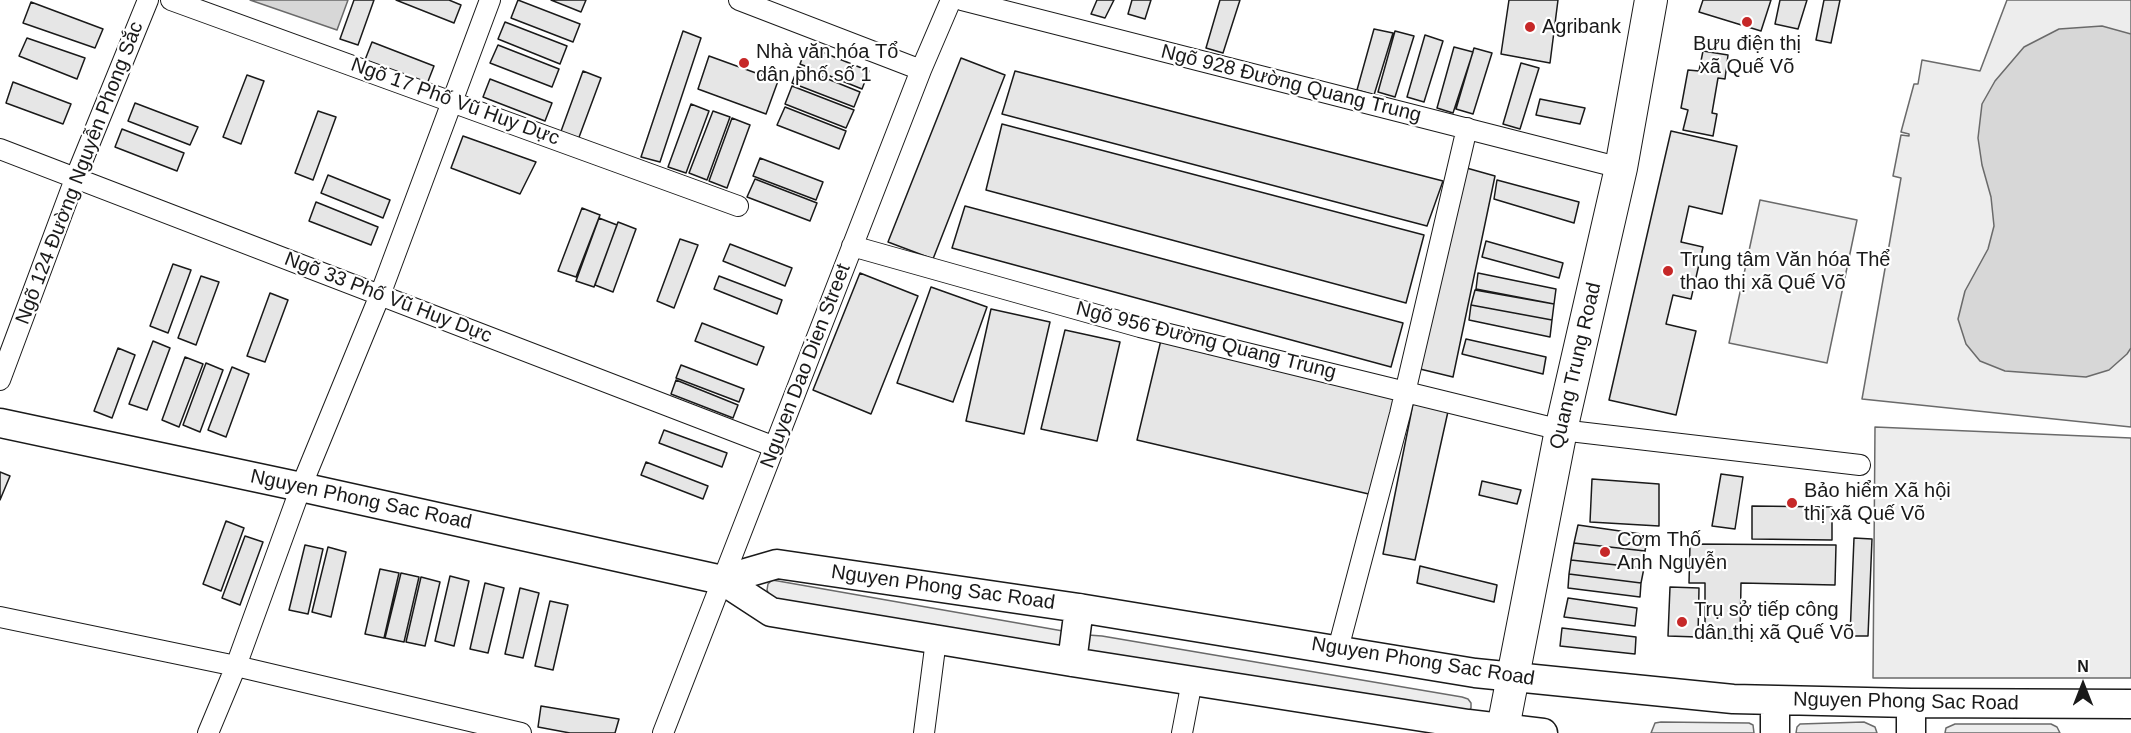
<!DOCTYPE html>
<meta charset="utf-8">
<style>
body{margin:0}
#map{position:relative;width:2131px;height:733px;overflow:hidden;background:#fff;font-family:Arial,sans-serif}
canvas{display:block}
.north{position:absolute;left:2053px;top:655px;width:60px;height:60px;-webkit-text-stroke:4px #fff;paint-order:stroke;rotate:0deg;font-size:16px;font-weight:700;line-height:24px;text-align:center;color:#1a1a1a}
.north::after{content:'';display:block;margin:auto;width:21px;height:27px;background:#1a1a1a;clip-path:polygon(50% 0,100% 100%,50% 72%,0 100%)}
</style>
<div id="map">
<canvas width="2131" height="733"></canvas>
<div class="north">N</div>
</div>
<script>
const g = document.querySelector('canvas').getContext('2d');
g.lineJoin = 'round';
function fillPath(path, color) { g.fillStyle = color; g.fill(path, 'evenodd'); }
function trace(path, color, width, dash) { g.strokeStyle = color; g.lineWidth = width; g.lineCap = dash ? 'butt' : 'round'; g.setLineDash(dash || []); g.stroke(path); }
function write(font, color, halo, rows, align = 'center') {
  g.font = font + ' Arial,sans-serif'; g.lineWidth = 4.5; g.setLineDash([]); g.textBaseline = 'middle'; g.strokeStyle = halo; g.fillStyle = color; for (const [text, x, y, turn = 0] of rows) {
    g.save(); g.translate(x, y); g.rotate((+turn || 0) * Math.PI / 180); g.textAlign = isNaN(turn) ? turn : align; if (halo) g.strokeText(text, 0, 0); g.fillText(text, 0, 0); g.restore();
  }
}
const built = new Path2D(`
 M2007,0h124v427l-269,-28 39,-221 -8,-2 8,-41 8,1v-2l-8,-2 13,-48h4l4,-24 58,11z
 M1760,200l97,20 -30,143 -98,-20z
 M1875,427l256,11v240h-258z
 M772,580l6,1 285,50 -4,17 -288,-49 -4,-9 1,-6z
 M1088,635l14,1 360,61 6,2 3,4v5l-3,4 -385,-62z
 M1661,722l88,1 4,2 1,8h-103l4,-10z
 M1864,722l11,5 2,6h-81l1,-6 3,-3z
 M1955,724h96l6,3 3,6h-115l1,-5z`);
const water = new Path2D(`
 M250,0h98l-11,30z
 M2102,26l29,8v314l-4,6 -18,16 -23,7 -81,-6 -25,-10 -14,-17 -8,-25 7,-28 23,-42 6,-23 -3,-29 -9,-32 -4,-27 4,-34 13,-23 29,-34 35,-18z`);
const building = new Path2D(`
 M354,0h20l-16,45 -18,-6z
 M396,0h53l12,5 -7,18z
 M518,0l62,24 -7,18 -62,-24z
 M551,0h35l-5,12z
 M1097,0h17l-9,18 -14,-4z
 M1132,0h19l-6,19 -17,-5z
 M1220,0h20l-17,53 -17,-5z
 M1509,0h49l-8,63 -49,-9z
 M1703,0h68l-10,31 -62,-19z
 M1780,0h27l-9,29 -23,-5z
 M1824,0h16l-9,43 -15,-3z
 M31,2l72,27 -8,19 -72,-25z
 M505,22l62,24 -7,18 -62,-25z
 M1374,29l19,4 -19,62 -17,-5z
 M683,31l18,7 -41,124 -19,-5z
 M1395,31l19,5 -19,61 -17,-5z
 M1425,35l18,6 -19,61 -17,-5z
 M27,38l58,20 -8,21 -58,-23z
 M372,42l62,24 -7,18 -62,-24z
 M498,45l61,24 -7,18 -62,-24z
 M807,46l62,25 -7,18 -62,-25z
 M1454,47l19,5 -20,61 -16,-5z
 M1474,48l18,5 -19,61 -17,-5z
 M1703,51l25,4 -3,24 -7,-1 -6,35 5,1 -4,22 -30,-6 5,-20 -7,-2 7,-38 11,1z
 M709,56l69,25 -12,33 -68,-25z
 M961,58l44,17 -72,184 -45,-17z
 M1521,63l18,5 -19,61 -17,-5z
 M798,67l62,25 -6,15 -62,-24z
 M583,71l18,7 -23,62 -18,-6z
 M1015,71l428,110 -16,45 -425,-112z
 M247,75l17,6 -23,63 -18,-7z
 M490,79l62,24 -7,18 -62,-24z
 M13,82l58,22 -8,20 -57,-21z
 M792,86l62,24 -8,18 -61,-24z
 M1540,99l45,9 -5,16 -44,-9z
 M135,103l63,24 -8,18 -62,-24z
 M691,104l18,7 -23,62 -18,-6z
 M785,107l61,24 -7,18 -62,-24z
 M318,111l18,6 -23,63 -18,-7z
 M713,111l17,6 -23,63 -18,-7z
 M732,118l18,7 -23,63 -18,-7z
 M1002,124l422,111 -18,68 -420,-113z
 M122,129l62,24 -7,18 -62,-24z
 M1671,131l66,15 -15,68 -33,-8 -8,36 22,5 -12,52 -18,-4 -7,29 30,7 -20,84 -67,-15z
 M463,136l73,26 -16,32 -69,-26z
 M760,158l63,24 -7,18 -63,-24z
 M1463,167l32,9 -42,201 -33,-8z
 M328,175l62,25 -7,18 -62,-25z
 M755,179l62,24 -7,18 -63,-24z
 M1497,180l82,22 -5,21 -80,-24z
 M316,202l62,25 -7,18 -62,-24z
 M965,206l438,117 -12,44 -439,-119z
 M582,208l18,7 -24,62 -18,-6z
 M599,218l18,7 -23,62 -18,-6z
 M618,222l18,7 -23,63 -18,-7z
 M680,239l18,6 -24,63 -17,-7z
 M1486,241l77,22 -4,15 -77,-21z
 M730,244l62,24 -7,18 -62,-25z
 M173,264l18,6 -23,63 -18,-7z
 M860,273l58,23 -47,118 -58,-24z
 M1478,273l78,16 -2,15 -78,-15z
 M201,276l18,6 -23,63 -18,-7z
 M719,276l63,24 -5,14 -63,-25z
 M931,287l56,20 -34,95 -56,-19z
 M1475,290l79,14 -2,16 -81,-15z
 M270,293l18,7 -23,62 -18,-6z
 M1471,305l81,15 -2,17 -81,-17z
 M991,309l59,13 -26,112 -58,-13z
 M702,323l62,24 -7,18 -62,-24z
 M1065,330l55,12 -23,99 -56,-12z
 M1466,339l80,18 -3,17 -81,-20z
 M1161,340l235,56 -23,99 -236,-55z
 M153,341l17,7 -23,62 -18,-6z
 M118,348l17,7 -23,63 -18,-7z
 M185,357l18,7 -24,63 -17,-7z
 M206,363l17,7 -23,62 -17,-7z
 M681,365l63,24 -5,13 -63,-24z
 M232,367l17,7 -23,63 -18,-7z
 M676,380l62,25 -5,13 -62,-24z
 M1414,399l35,8 -34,153 -32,-6z
 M664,430l63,23 -5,14 -63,-24z
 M646,462l62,24 -5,13 -62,-24z
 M0,472l10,4 -10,24z
 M1721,474l22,3 -8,52 -23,-3z
 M1592,479l67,5v42l-69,-4z
 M1482,481l39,9 -4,14 -38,-9z
 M1752,506l80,1v33l-80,-1z
 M226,521l18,7 -23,63 -18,-7z
 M1578,525l70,10 -3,16 -71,-8z
 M245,536l18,6 -23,63 -18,-7z
 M1854,538l18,1 -4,97h-18z
 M1574,543l71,8 -1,17 -73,-8z
 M1690,544l146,1 -1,40 -94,-2 -1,56 -35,-1v-55h-16z
 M305,545l18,4 -15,65 -19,-4z
 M328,547l18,5 -15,65 -19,-5z
 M1571,560l73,8 -3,15 -72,-9z
 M1420,566l77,19 -3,17 -77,-19z
 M380,569l19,4 -15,65 -19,-4z
 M401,573l18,4 -15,65 -19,-4z
 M1569,574l72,9 -1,14 -72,-9z
 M450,576l19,5 -15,65 -19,-5z
 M421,577l19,5 -15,64 -19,-4z
 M485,583l19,5 -16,65 -18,-4z
 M1670,587l29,1 -1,49 -30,-1z
 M520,588l19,5 -16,65 -18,-4z
 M1568,598l69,10 -2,18 -71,-9z
 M550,601l18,4 -15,65 -18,-4z
 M1562,628l74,9 -1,17 -75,-8z
 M541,706l78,13 -4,14h-45l-32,-6z`);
const minor = new Path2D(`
 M171,0l567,206
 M739,0l182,70
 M962,0l659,168
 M0,149l775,298
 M852,246l288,81 421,103 299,35
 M0,380l75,-201 73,-179
 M0,617l236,49 285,67
 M1338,649l62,-235 67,-286
 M208,733l28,-67 65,-179 79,-192 110,-295
 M663,733l258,-663 30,-70
 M924,733l12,-93
 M1182,733l10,-52`);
const secondary = new Path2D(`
 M0,423l301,64 421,93 49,32 301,50 396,62 75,9
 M722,580l55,-16 302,44 396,65 258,26 178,4 220,1
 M1072,662l7,-54
 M1775,700v33
 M1911,703v30`);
const primary = new Path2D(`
 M1502,733l59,-303 60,-262 30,-168`);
const markers = [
 [1747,22,6,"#c62828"],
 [1530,27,6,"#c62828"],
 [744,63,6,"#c62828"],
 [1668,271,6,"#c62828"],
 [1792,503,6,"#c62828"],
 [1605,552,6,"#c62828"],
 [1682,622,6,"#c62828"]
];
const poiNames = [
 ["Agribank",1542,27],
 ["Bưu điện thị",1747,44,"center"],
 ["xã Quế Võ",1747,67,"center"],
 ["Nhà văn hóa Tổ",756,52],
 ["dân phố số 1",756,75],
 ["Trung tâm Văn hóa Thể",1680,260],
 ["thao thị xã Quế Võ",1680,283],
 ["Bảo hiểm Xã hội",1804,491],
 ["thị xã Quế Võ",1804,514],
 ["Cơm Thố",1617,540],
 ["Anh Nguyễn",1617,563],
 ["Trụ sở tiếp công",1694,610],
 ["dân thị xã Quế Võ",1694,633]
];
const streetNames = [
 ["Ngõ 928 Đường Quang Trung",1291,84,14],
 ["Ngõ 17 Phố Vũ Huy Dực",455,102,20],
 ["Ngõ 124 Đường Nguyễn Phong Sắc",80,173,-69],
 ["Ngõ 33 Phố Vũ Huy Dực",388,298,21],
 ["Ngõ 956 Đường Quang Trung",1206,341,14],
 ["Nguyen Dao Dien Street",806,366,-69],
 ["Quang Trung Road",1576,366,-77],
 ["Nguyen Phong Sac Road",361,500,12],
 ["Nguyen Phong Sac Road",943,588,8],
 ["Nguyen Phong Sac Road",1423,662,9],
 ["Nguyen Phong Sac Road",1906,702,1]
];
fillPath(built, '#ededed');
trace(built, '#6a6a6a', 1.5);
fillPath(water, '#d7d7d7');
trace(water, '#6a6a6a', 1.5);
fillPath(building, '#e6e6e6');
trace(building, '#1a1a1a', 1.5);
trace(minor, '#1a1a1a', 22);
trace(secondary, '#1a1a1a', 31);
trace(primary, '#1a1a1a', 34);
trace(minor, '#fff', 20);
trace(secondary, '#fff', 28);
trace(primary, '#fff', 32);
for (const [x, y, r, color] of markers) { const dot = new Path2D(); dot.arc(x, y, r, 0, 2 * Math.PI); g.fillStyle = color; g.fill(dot); trace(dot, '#fff', 2); }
write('20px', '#1a1a1a', '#fff', poiNames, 'left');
write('20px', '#1a1a1a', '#fff', streetNames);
</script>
